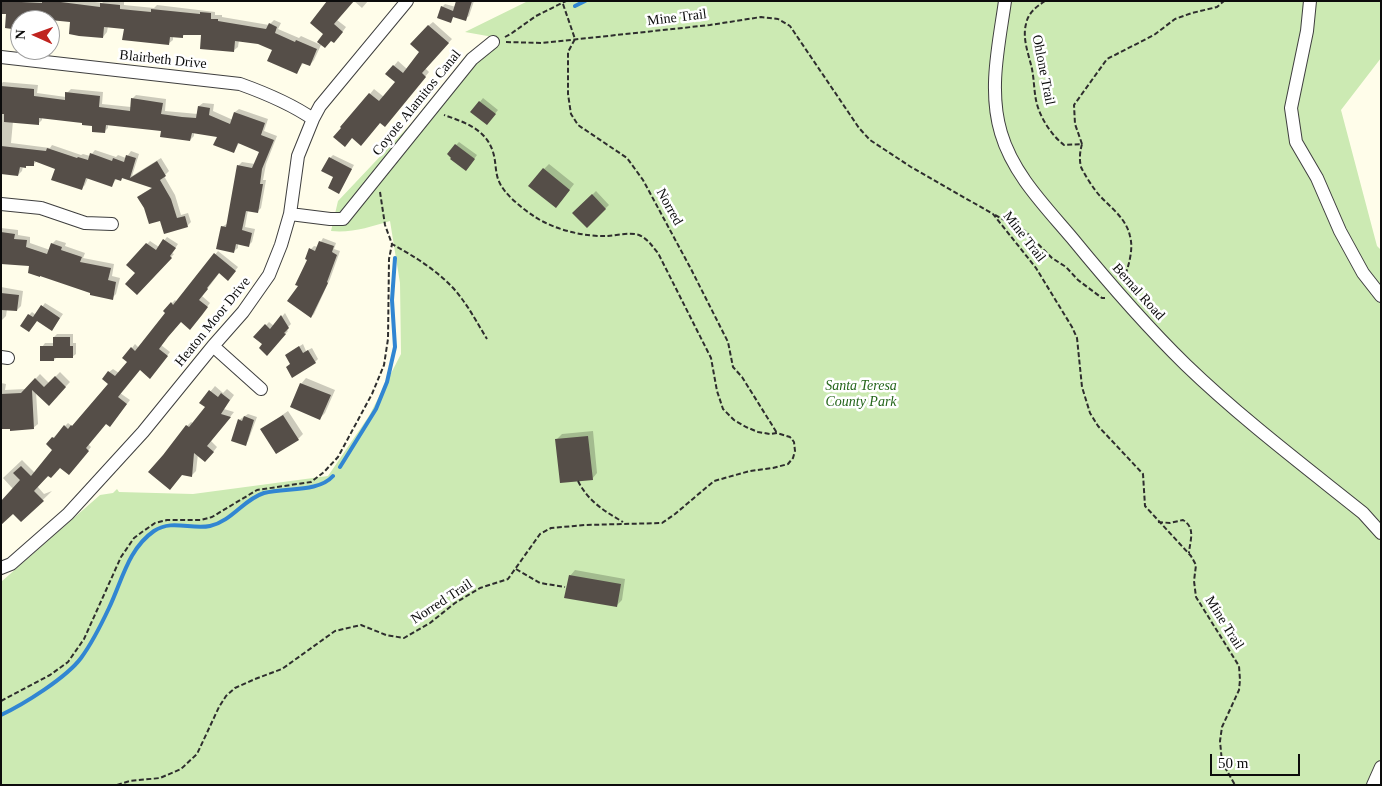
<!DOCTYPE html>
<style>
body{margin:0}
#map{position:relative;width:1382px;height:786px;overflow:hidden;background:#fffdea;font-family:Georgia,serif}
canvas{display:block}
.frame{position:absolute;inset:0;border:2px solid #0c0c0c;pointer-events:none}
.north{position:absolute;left:10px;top:10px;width:50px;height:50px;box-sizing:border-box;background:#fff;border:1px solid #9e9e9e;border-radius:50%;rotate:272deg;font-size:14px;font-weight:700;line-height:20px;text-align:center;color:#0c0c0c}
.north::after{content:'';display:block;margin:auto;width:18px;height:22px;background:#c0241f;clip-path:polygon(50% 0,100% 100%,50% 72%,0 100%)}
.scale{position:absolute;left:1210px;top:754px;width:90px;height:22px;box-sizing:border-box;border:2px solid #0c0c0c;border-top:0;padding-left:6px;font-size:15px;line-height:18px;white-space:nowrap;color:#0c0c0c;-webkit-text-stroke:4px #fff;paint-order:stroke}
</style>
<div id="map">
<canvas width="1382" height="786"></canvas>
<div class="frame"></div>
<div class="north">N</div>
<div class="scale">50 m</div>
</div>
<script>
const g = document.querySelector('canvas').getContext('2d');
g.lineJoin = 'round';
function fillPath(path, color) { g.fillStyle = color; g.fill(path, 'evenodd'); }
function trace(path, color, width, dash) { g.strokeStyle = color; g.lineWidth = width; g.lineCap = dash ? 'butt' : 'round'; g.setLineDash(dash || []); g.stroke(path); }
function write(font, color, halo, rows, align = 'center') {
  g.font = font + ' Georgia,serif'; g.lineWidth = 5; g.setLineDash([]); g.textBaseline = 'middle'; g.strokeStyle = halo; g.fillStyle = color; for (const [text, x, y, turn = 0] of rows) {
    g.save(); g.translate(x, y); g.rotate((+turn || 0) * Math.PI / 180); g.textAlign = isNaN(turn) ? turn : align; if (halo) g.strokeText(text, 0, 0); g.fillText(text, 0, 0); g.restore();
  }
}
const green = new Path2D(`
 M528,1h853v57l-40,52 36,136 4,4v535h-1380v-203l99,-87 13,-2 4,-4 2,3 74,2 135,-18 41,-60 32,-62 -1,-71 -10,-62c-20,6 -38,12 -59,10l7,-30 155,-164 -28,-5z`);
const shadow = new Path2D(`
 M1,1h87l14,2 2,-2h20v4l30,3 3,-3 58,7v3h7v2l47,8 5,-5 7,3 -3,6 21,9 2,-2 20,9 -7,15 -4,5 -6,-3 -8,11 -23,-24 -15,-7 -19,-2 -1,7 -5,4 -30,-17h-18l-3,3 -9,-1v4l-5,4 -43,-17 -17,-1 -1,6 -4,5 -31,-16 -30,-3v2h-22v8l-14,-1 1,-14z
 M354,1h14l-6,7z
 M458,1h16l-5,15 -4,3 -11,-3 -4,5 -8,-14 3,-3 11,3z
 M337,20l9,7 -8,11 -13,-4z
 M433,22l19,17 -27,29 4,4 -40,49h-8l-29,16h-17l39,-48 10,8 13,-15 -10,-8 11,-13 9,8 14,-17 7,-26z
 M3,82l35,3 -1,8 29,4 1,-4 4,-4 32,3 -1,12 29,3 1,-8 4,-4 30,4 -1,12 33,3 1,-8 4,-3 11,1 -1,7 20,9 2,-8 4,-3 29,10 -4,12 13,5 -11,28 -3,16h3l-5,28 -4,4 -9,-2 -3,17 10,2 -3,13 -4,4 -10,-3v5l-4,3 -12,-24 6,-4 11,-58 3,-3 13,2 5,-13 -21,-8 -5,9 -16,-16 -24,-4v4l-4,4 -28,-10 -54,-6v4l-4,4 -10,-7 -11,-3 -41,-5v3l-4,4 -25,-3 -2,22 39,5 2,-3 29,10 2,-1 7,2 5,-6 21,7 2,-2 8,3 5,-7 8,3 -7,22 29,-18 8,13 -5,5 11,19 6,20 7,-2 3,9 -4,4 -26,-7 -19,-25 11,-7 -30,-10 -2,3 -4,-2 -5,7 -24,-7 -3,7 -4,4 -25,-21 -19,-7 -4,4 -10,1 -1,5 -4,4 -17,-2v-89z
 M483,98l15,12 -8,10 -18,-8z
 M459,142l18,13 -8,11 -13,-21z
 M333,155l21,10 -15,27 -9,-34z
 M549,164l25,20 -13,17 -17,-32z
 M596,191l13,14 -22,22 -13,-14z
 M1,228l17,2v5l12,2v6l20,7 2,-6 4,-4 10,3 -1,3 20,7 -2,5 31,6 -2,12 8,2 -4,16 -4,4 -20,-6 -62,-27 -29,-3z
 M167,237l11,7 -6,9 2,1 -37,39v-20l10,-29 3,-3 9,6z
 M323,238l13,5 -2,6 6,2 -10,28 -16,35 -3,3 -11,-32 11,-36 3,-3 4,1z
 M218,251l20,16 -7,9 -11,-4 -18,24 8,7 -17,22 -12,-4 -20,24 9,7 -17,22 -13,-5 -20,24 10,7 -17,22h-7l-18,22 3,3 -19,23 -12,-4 -23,20 7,8 8,-3 -31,30 -7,-31 -11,-12 19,-18 13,13 19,-23 -7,-6 21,-21 4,3 37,-43v-11l4,-3 6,4 10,-11 3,-14 3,-4 4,4 28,-35 5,-10 3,-3 2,2z
 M1,287l22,4 -2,15 -4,4 -10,-1 -1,7 -4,4z
 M45,303l18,11 -9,13 -17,-7 -8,11v-16l3,-3 4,3z
 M285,313l6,11 -5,5 2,2 -18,20 -15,-14 14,-15 5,4z
 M57,334h16v9h3v11l-4,3h-15l-3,3 -12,-13 3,-4h9v-6z
 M303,344l3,7 6,-3 6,11 -3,3 -24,2 -5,-9z
 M60,372l10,10 -21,22 -13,-12 2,32 -5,4 -32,-22v-23l5,1 -1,6 21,-1 14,-15 9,9z
 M306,378l29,12 -10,23 -5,5 -19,-34z
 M215,386l8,7 4,-4 7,6 -10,14 10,3 -23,29 6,6 -7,9 -12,-2 -2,17 -5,5 -4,-50 4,-4 2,1 13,-16 -5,-4z
 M288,411l15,23 -5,5 -36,-10z
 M248,414l9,3 -9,24 -3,3 -6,-24z
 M593,431l4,42 -5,6 -35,-40 5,-5z
 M575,570l50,9 -3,21 -5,5 -47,-29z`);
const stream = new Path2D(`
 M575,6l10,-5
 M340,467l36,-58 11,-27 8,-35 -3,-47 3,-42
 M1,715c23,-11 65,-37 80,-57 11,-15 20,-33 28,-50 13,-27 19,-59 45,-77 18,-12 37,-1 56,-5 22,-5 34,-27 54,-33 21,-6 54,0 69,-17`);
const building = new Path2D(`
 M1,1l41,2v-2h11l47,6v-4l20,2v4l31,3v-3l49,5v-2l11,1v6h7v2l48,8 3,-6 8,4 -2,6 20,9 1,-2 21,9 -7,17 -8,-3 -5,11 -30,-13 5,-11 -14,-6 -23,-3 -1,11 -34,-3 1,-14h-18v3l-13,-1 -1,8 -47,-5 2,-11 -20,-2 -1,11 -24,-2 -10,-2 1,-12 -20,-2h-30l-1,10 -14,-2 1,-14h-5z
 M327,1h27l-20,23 9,8 -9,11 -3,-2 -6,7 -8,-6 6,-8 -13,-11z
 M456,1h16l-6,20 -13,-4 -2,6 -14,-5 4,-12 12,5z
 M428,25l21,18 -27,30 4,4 -41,50 -5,-4 -19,23 -9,-8 -7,9 -12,-10 8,-9 -1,-1 29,-34 10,8 16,-19 -10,-8 8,-9 10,8 16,-21 -9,-8z
 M1,86l33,3v7l31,4v-8l35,4 -1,11 31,4 1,-13 32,5 -2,11 21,3 14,1 2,-12 12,2 -1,7 21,9 4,-12 31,11 -4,12 13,5 -12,29 -2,15h3l-5,29 -12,-2 -4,19 10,3 -3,14 -13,-3 -2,9 -18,-4 5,-23 5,1 11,-62 15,3 7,-16 -21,-9 -4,10 -21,-8 4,-8 -25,-4 -2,8 -30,-4 1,-6 -55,-6 -1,8 -13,-1v-6l-10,-1v-2l-43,-5v7l-35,-3v-8h-3z
 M479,101l17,13 -9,11 -17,-13z
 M455,144l20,15 -9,12 -16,-12 1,-1 -4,-4z
 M1,146l45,5 1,-3 30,10 1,-1 10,3 2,-7 22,8 1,-3 11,4 2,-7 10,3 -6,20 27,-17 9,15 -6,4 11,19 6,19 8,-2 3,11 -24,7 -4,-13 -11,3 -5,-16 -7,-11 15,-9 -30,-10 -1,3 -6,-2 -3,8 -26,-9 -4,12 -31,-10 4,-11 -21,-8v5h-8v2l-6,-1 -2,9 -17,-2z
 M329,157l23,12 -13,25 -11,-6 5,-11 -12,-6z
 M543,168l27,22 -14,18 -28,-22z
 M592,194l14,15 -19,19 -15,-15z
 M1,232l14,2 -1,5 13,1 -1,7 21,7 4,-11 11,4 -1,3 21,7 -2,5 31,6 -3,12 8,2 -3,18 -23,-5v-2l-50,-17v1l-12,-4 1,-7 -28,-2z
 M163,239l13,9 -6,8 2,2 -35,37 -12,-11 10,-11 -9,-8 20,-22 10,7z
 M319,241l15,5 -2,6 5,3 -10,27 1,1 -17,35 -24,-17 11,-15 -3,-1 12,-25 -2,-1 4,-11 6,3z
 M214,253l22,18 -8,10 -9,-8 -12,15 1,1 -9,11 9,7 -6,8 -12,15 -9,-8 -13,15 -9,12 9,7 -18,23 -10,-9 -9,11 -13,16 9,7 -17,23 -4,-3 -20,24 3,3 -20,24 -9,-7 -9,10 -3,-2 -14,15 10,10 -23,21 -8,-8 -12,11v-24l19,-21 -7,-7 8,-7 10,10 21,-26 -6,-6 6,-7 2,1 10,-13 4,4 3,-4 1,1 36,-42 -6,-5 6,-8 7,5 12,-14 -5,-4 9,-11 4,4 30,-38 -2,-2 8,-9 2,3z
 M1,293l18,2 -2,16 -16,-1z
 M41,305l19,13 -8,13 -15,-10 -8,11 -9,-6 8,-12 5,3z
 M281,315l8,13 -5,5 2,1 -19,22 -8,-8 3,-4 -9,-7 12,-13 5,5z
 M53,337h17v9h3v12h-19v3h-14v-15h13z
 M299,346l4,7 5,-3 8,13 -24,15 -6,-11 4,-3 -5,-9z
 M55,376l11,11 -17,19 -17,-16 2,39 -24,2v-2h-9v-35l20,-1 14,-15 9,9z
 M300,383l31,12 -11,25 -30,-13z
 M209,390l9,7 3,-4 9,7 -9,14 10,3 -24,29 7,6 -9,10 -11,-9 -2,24 -10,-2 -12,15 -22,-18 15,-17 23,-30 3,2 16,-20 -6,-4z
 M283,415l16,25 -23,14 -16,-25z
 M244,416l10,4 -8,26 -15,-5 7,-22 4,2z
 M588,436l5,44 -33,3 -5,-44z
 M569,575l52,9 -4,23 -53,-9z`);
const path = new Path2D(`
 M1045,1c-9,6 -17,12 -19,23 -4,15 3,31 6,45 2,10 2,21 4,31 3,16 15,35 28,45l18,-1c-2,7 -3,15 -1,23 3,7 14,24 19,29 11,12 26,22 30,40 4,14 -2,32 -7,45
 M563,4l12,35 -7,13v42l3,20 7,11 49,33 16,22 48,89 37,73 5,25 9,10 35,56
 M505,37l7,-4 24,-17 30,-15
 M506,42l36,1 168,-18 51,-8 17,2 12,7 69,102 11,12 41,27 82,47 43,54 36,59 5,11 5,49 8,26 8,13 45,48 2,32 46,50 5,9 -2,16 2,16 43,69 1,14 -1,10 -17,37 -2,14 2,21 13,23
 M1082,144l-7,-20 -1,-19 33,-46 47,-24 21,-16 17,-6 25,-6 7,-6
 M380,192l5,33 7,19c25,14 53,31 70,55 9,12 17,27 25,40
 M995,215l30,16 27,27 14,9 12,13 24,18h3
 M578,481c10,20 26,30 45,41
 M1158,522l12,1 13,-3c13,8 7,20 6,33
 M516,569l24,14 25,4
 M1,701l49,-26 18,-13 16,-23 37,-82 13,-19 8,-6 13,-9 12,-3h34l11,-3 45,-27 54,-8 13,-10 14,-15 34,-63 12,-29 4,-26 1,-80 3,-15
 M117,785l13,-4 30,-3 21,-9 16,-15 22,-47 7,-11 9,-8 20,-9 27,-10 53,-38 26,-6 25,10 18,3 26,-15 25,-20 25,-15 28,-9 32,-45 11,-6 34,-3 77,-2 13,-9 39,-33 36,-10 23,-3 15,-4 5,-6 2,-7 -1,-9 -4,-5 -13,-4 -7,1 -12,-2 -12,-5 -12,-7 -11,-11 -6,-18 -6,-33 -53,-105c-6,-7 -10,-14 -19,-18 -9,-3 -21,0 -31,1 -23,1 -53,-6 -73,-19 -13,-9 -32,-23 -37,-38 -3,-9 -2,-18 -5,-27 -7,-23 -29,-30 -49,-37`);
const minor = new Path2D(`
 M1005,1c-6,43 -17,89 -4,132 12,41 44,73 71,105 36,44 73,87 114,127 55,53 117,100 177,148l18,20
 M1310,1l-3,30 -16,77 5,34 21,36 23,53 23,42 18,23
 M1,57l239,27c25,9 50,19 73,35
 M1,204l40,4 44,15 27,1
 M290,214l40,5h13l129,-160 21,-17
 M213,346l48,43
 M1,357l7,1
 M1,568l10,-4 57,-50 75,-82 70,-86 30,-34 26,-37 12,-30 9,-31 8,-58 15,-37 7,-13 87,-105
 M1373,785l8,-18`);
const streetNames = [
 ["Mine Trail",677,18,-7],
 ["Blairbeth Drive",163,60,6],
 ["Ohlone Trail",1043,70,79],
 ["Coyote Alamitos Canal",417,103,-51],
 ["Norred",669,207,61],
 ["Mine Trail",1024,237,52],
 ["Bernal Road",1138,292,48],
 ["Heaton Moor Drive",213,322,-51],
 ["Norred Trail",442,602,-33],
 ["Mine Trail",1224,623,58]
];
const parkNames = [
 ["Santa Teresa",861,386],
 ["County Park",861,402]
];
fillPath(green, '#cceab3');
fillPath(shadow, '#0003');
trace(stream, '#3186d2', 4);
fillPath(building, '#554e48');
trace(minor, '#3f3f3f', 14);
trace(path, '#2e2e2e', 2, [5, 2.5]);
trace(minor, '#fff', 12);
write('14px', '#0c0c0c', '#fff', streetNames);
write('italic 14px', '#24651a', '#fff', parkNames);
</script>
